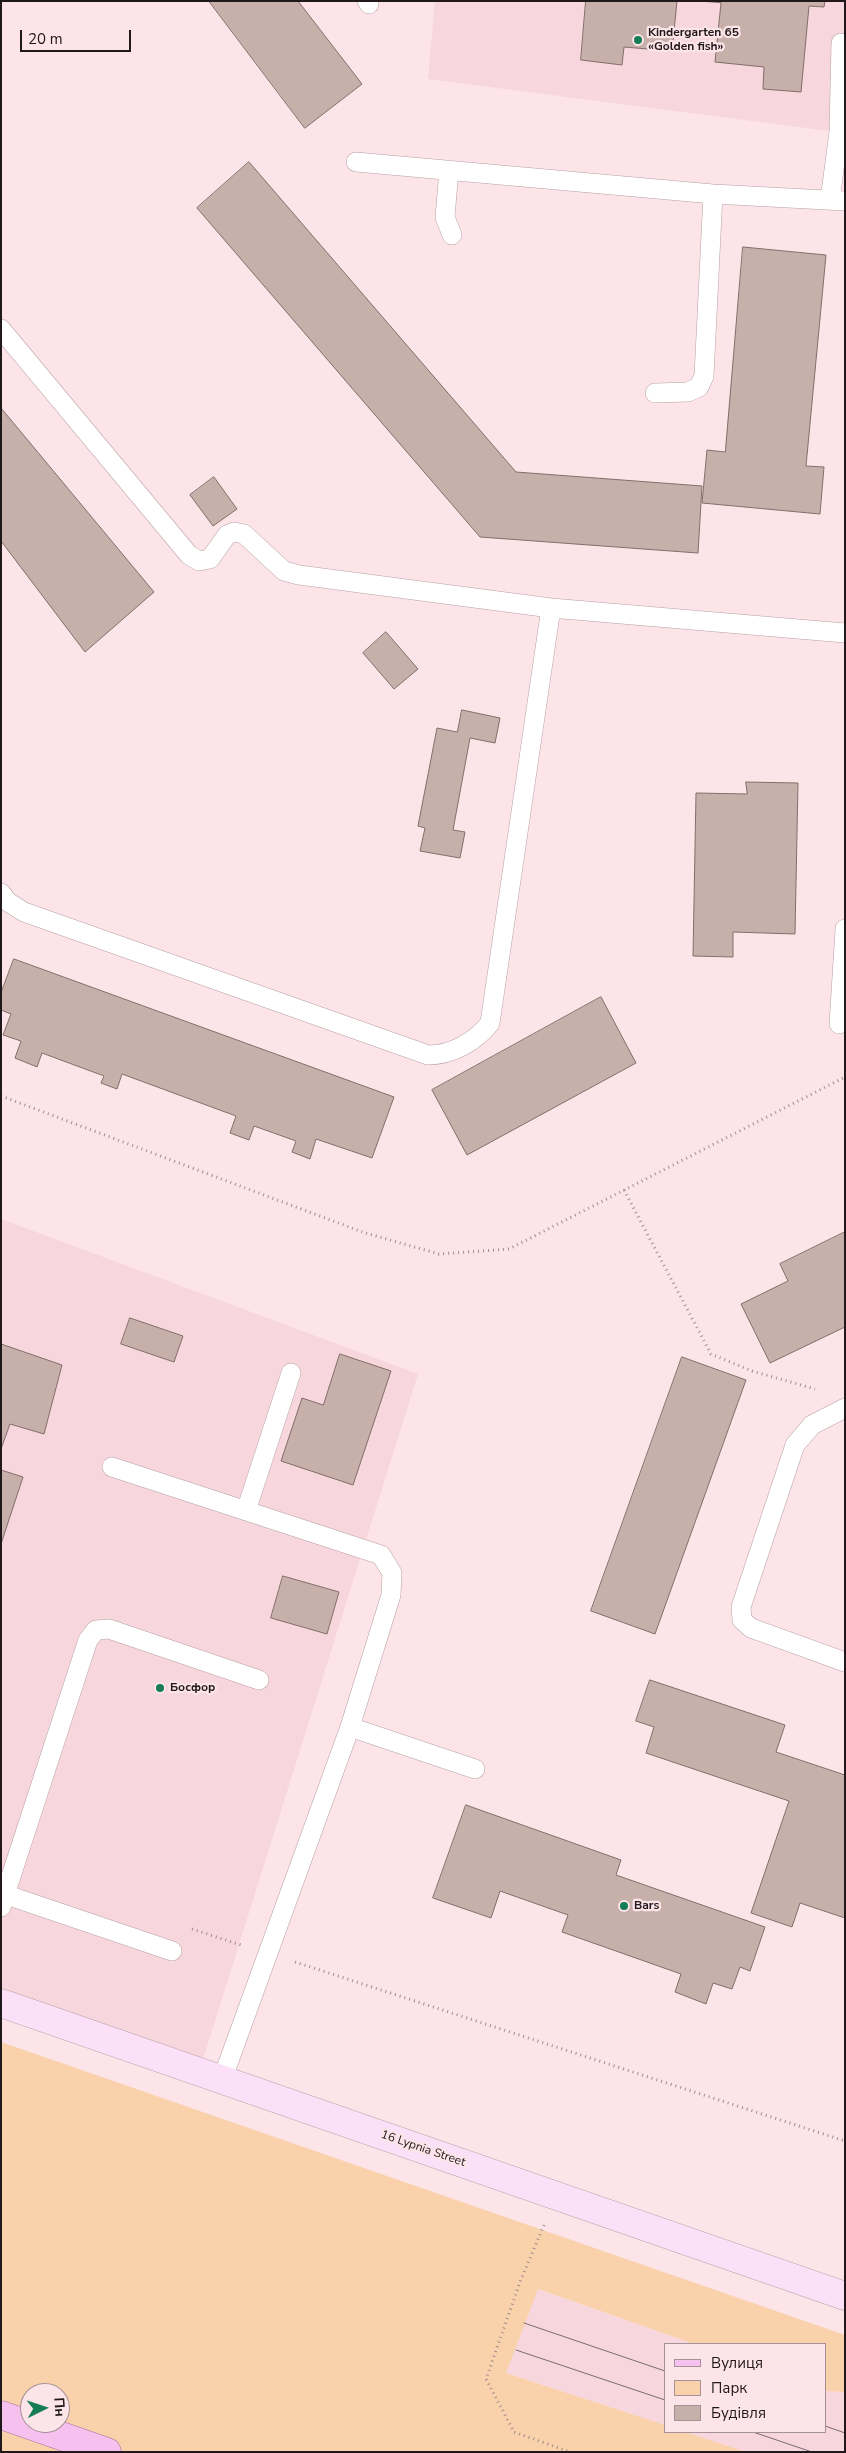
<!DOCTYPE html>
<meta charset="utf-8">
<style>
body{margin:0}
#map{position:relative;width:846px;height:2453px;overflow:hidden;background:#fce4e9;font-family:"Nunito Sans",sans-serif}
canvas{display:block}
.frame{position:absolute;inset:0;border:2px solid #20181a;pointer-events:none}
.legend{position:absolute;left:664px;top:2343px;width:162px;height:90px;box-sizing:border-box;background:#fce4e9;border:1px solid #a49296;margin:0;padding:6px 9px;list-style:none;font-size:15px;color:#20181a}
.legend li{display:flex;align-items:center;gap:10px;height:25px}
.legend b{width:25px;border:1px solid #a49296}
.north{position:absolute;left:20px;top:2383px;width:50px;height:50px;box-sizing:border-box;background:#fce4e9;border:1px solid #a49296;border-radius:50%;rotate:86deg;font-size:14px;font-weight:700;line-height:20px;text-align:center;color:#20181a}
.north::after{content:'';display:block;margin:auto;width:18px;height:22px;background:#167c55;clip-path:polygon(50% 0,100% 100%,50% 72%,0 100%)}
.scale{position:absolute;left:20px;top:30px;width:111px;height:22px;box-sizing:border-box;border:2px solid #20181a;border-top:0;padding-left:6px;font-size:15px;line-height:18px;white-space:nowrap;color:#20181a;-webkit-text-stroke:4px #fce4e9;paint-order:stroke}
</style>
<div id="map">
<canvas width="846" height="2453"></canvas>
<div class="frame"></div>
<ul class="legend">
<li><b style="height:6px;background:#f7c1ef"></b>Вулиця</li>
<li><b style="height:14px;background:#f9d1aa"></b>Парк</li>
<li><b style="height:14px;background:#c7b0aa"></b>Будівля</li>
</ul>
<div class="north">Пн</div>
<div class="scale">20 m</div>
</div>
<script>
const g = document.querySelector('canvas').getContext('2d');
g.lineJoin = 'round';
function fillPath(path, color) { g.fillStyle = color; g.fill(path, 'evenodd'); }
function trace(path, color, width, dash) { g.strokeStyle = color; g.lineWidth = width; g.lineCap = dash ? 'butt' : 'round'; g.setLineDash(dash || []); g.stroke(path); }
function write(font, color, halo, rows, align = 'center') {
  g.font = font + ' "Nunito Sans",sans-serif'; g.lineWidth = 4.5; g.setLineDash([]); g.textBaseline = 'middle'; g.strokeStyle = halo; g.fillStyle = color; for (const [text, x, y, turn = 0] of rows) {
    g.save(); g.translate(x, y); g.rotate((+turn || 0) * Math.PI / 180); g.textAlign = isNaN(turn) ? turn : align; if (halo) g.strokeText(text, 0, 0); g.fillText(text, 0, 0); g.restore();
  }
}
const built = new Path2D(`
 M435,1h410v132l-417,-54z
 M1,1219l417,155 -219,698 -198,-69z
 M537,2289l157,55h-29v81l-159,-52z
 M825,2391l20,1v60h-99l-61,-20h140z`);
const green = new Path2D(`
 M1,2042l844,293v57l-20,-1v-47h-131l-156,-55 -32,84 159,52v7h20l61,20h-745zM30,2393h30v30h-30z`);
const building = new Path2D(`
 M209,1h89l64,83 -57,44z
 M586,1h91l-5,50 -48,-4 -2,18 -41,-5z
 M700,1h125l-1,6 -15,-1 -8,86 -38,-3 1,-22 -49,-5 6,-59z
 M249,162l267,310 186,14 -4,67 -218,-16 -283,-329z
 M743,247l83,8 -20,211 18,1 -4,47 -118,-11 5,-53 18,2z
 M1,408l153,184 -69,60 -84,-111z
 M214,477l23,32 -24,17 -23,-31z
 M386,632l32,37 -24,20 -31,-36z
 M462,710l38,8 -5,25 -25,-5 -17,92 12,2 -5,26 -40,-7 5,-23 -7,-2 19,-98 20,4z
 M746,782l52,1 -3,151 -62,-2v25l-40,-1 3,-163 51,1z
 M14,959l380,138 -22,61 -56,-19 -6,20 -18,-7 4,-11 -42,-15 -5,14 -19,-7 6,-17 -114,-42 -5,15 -16,-6 3,-7 -62,-23 -5,14 -22,-9 6,-17 -18,-6 8,-21 -10,-4v-17z
 M601,997l35,66 -169,92 -35,-65z
 M845,1232v95l-75,36 -29,-59 47,-23 -8,-17z
 M130,1318l53,18 -9,26 -53,-18z
 M1,1344l61,21 -18,69 -34,-10 -9,25z
 M340,1354l51,17 -38,114 -72,-24 21,-63 21,7z
 M682,1357l64,23 -91,254 -64,-23z
 M1,1470l22,7 -22,67z
 M283,1576l56,16 -12,42 -56,-16z
 M650,1680l135,45 -9,27 69,23v143l-45,-15 -8,24 -41,-14 38,-112 -143,-48 8,-26 -18,-6z
 M466,1805l155,55 -5,15 149,52 -15,44 -10,-4 -8,22 -19,-6 -7,21 -31,-12 6,-18 -119,-42 6,-17 -68,-24 -9,27 -58,-20z`);
const path = new Path2D(`
 M1,1096l364,137 74,21 70,-5 336,-172
 M624,1190l87,164 41,17 63,18
 M192,1929l49,16
 M295,1962l550,179
 M544,2225l-24,57 -34,97 28,53 56,20`);
const lane = new Path2D(`
 M367,1l2,3
 M356,162l357,32 132,7
 M449,170l-4,47 7,18
 M830,200l9,-68 2,-89
 M1,329l188,226 10,6 11,-2 17,-24 7,-3 10,2 40,37 15,4 252,33 294,25
 M655,393l33,-1 11,-5 5,-11 9,-182
 M1,893l7,9 16,10 404,143c24,0 47,-13 62,-32l61,-415
 M839,1024l6,-95
 M845,1408l-33,17 -17,20 -54,162 1,13 9,8 94,34
 M112,1467l269,88 11,18 -1,22 -41,132 -128,353
 M246,1511l45,-138
 M350,1727l125,42
 M1,1893l171,58
 M1,1907l87,-267 8,-10 13,-1 150,51`);
const secondary = new Path2D(`
 M1,2003l844,293`);
const primary = new Path2D(`
 M1,2415l106,37`);
const tram = new Path2D(`
 M524,2323l141,48
 M516,2350l149,50
 M825,2426l20,7
 M753,2432l59,20`);
const markers = [
 [638,40,5,"#167c55"],
 [160,1688,5,"#167c55"],
 [624,1906,5,"#167c55"]
];
const poiNames = [
 ["Kindergarten 65",648,33],
 ["«Golden fish»",648,47],
 ["Босфор",170,1688],
 ["Bars",634,1906]
];
const streetNames = [
 ["16 Lypnia Street",423,2149,19]
];
fillPath(built, '#f7d6dd');
fillPath(green, '#f9d1aa');
fillPath(building, '#c7b0aa');
trace(building, '#836e69', 1);
trace(lane, '#b7a0a5', 20);
trace(secondary, '#b7a0a5', 29);
trace(primary, '#a86b9d', 29);
trace(path, '#9f8d91', 3, [1, 4]);
trace(lane, '#fff', 19);
trace(secondary, '#fbe0f7', 28);
trace(primary, '#f7c1ef', 28);
trace(tram, '#7b6c70', 1);
for (const [x, y, r, color] of markers) { const dot = new Path2D(); dot.arc(x, y, r, 0, 2 * Math.PI); g.fillStyle = color; g.fill(dot); trace(dot, '#fce4e9', 2); }
write('bold 12px', '#20181a', '#fce4e9', poiNames, 'left');
write('12px', '#20181a', '#fce4e9', streetNames);
</script>
